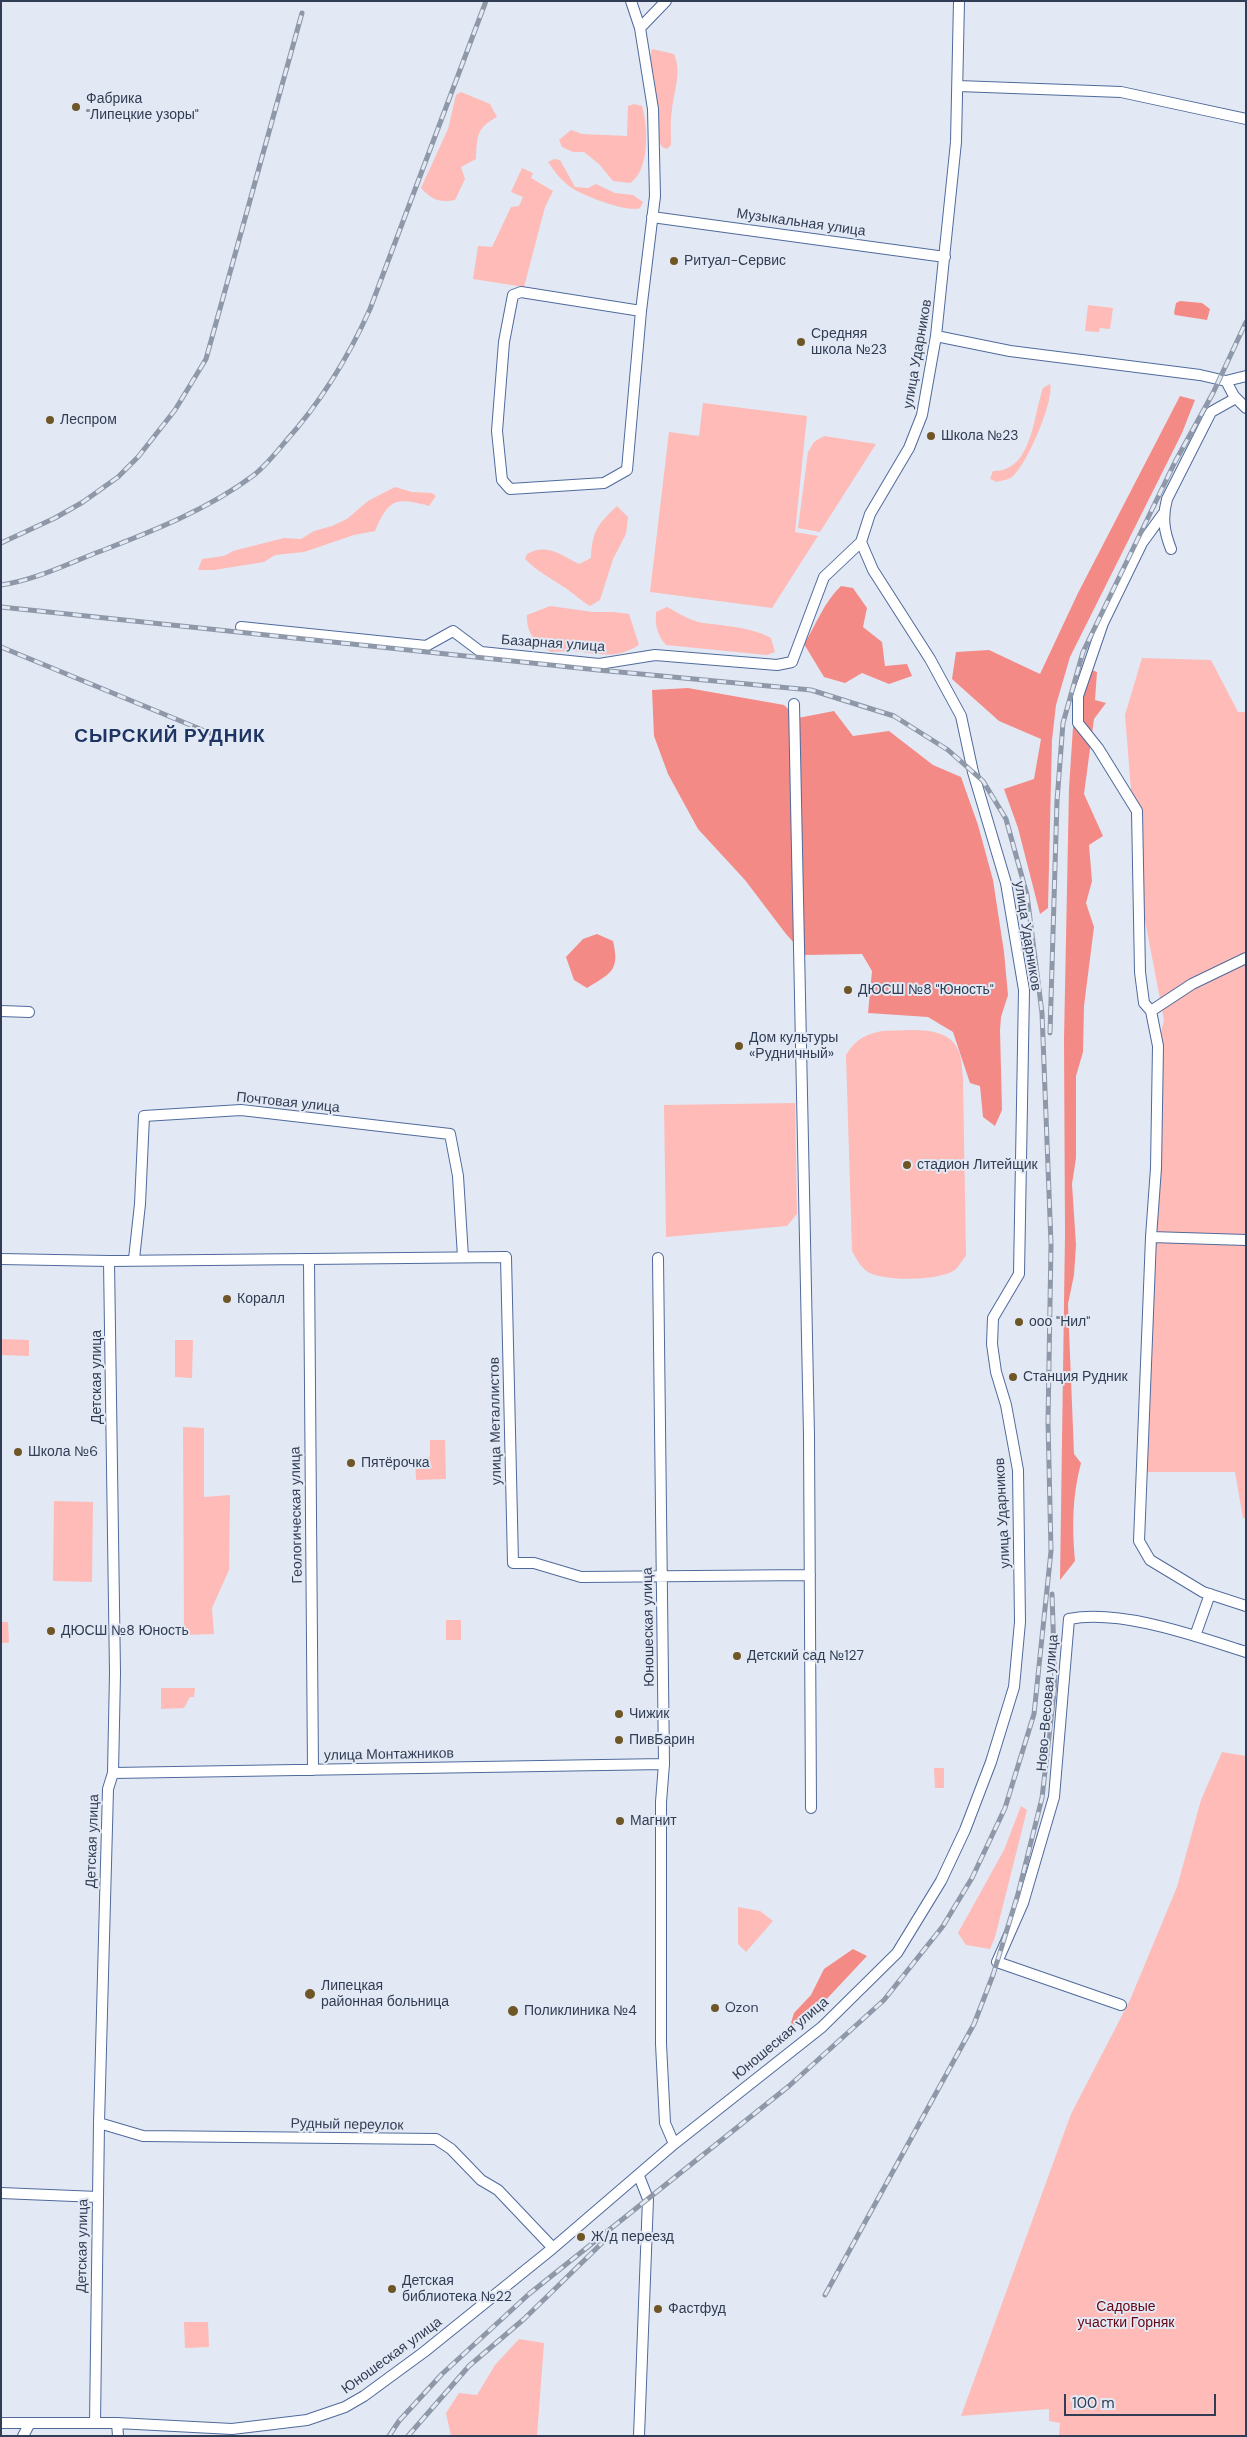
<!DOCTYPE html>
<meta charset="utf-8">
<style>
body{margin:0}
#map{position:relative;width:1247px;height:2437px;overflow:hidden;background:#e2e9f4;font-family:"DM Sans",sans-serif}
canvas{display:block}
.frame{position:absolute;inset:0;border:2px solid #313d54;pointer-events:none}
.scale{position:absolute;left:1064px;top:2394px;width:152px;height:22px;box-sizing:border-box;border:2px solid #313d54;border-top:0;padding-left:6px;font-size:15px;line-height:18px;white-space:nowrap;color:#313d54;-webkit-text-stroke:4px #e2e9f4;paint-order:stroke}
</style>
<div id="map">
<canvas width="1247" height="2437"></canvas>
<div class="frame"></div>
<div class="scale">100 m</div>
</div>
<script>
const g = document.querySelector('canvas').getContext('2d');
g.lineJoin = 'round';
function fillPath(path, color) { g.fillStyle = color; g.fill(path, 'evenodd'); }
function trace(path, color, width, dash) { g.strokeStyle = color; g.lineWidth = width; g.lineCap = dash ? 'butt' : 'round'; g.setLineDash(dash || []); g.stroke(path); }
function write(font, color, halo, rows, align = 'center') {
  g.font = font + ' "DM Sans",sans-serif'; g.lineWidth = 4; g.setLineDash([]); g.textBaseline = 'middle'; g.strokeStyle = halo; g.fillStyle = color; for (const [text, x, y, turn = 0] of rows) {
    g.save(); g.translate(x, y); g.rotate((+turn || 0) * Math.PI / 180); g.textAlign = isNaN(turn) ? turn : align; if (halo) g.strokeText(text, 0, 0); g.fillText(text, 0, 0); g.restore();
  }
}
const green = new Path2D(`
 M652,49l22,5c8,18 0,37 -2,55 -2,12 -1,24 -1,36l-4,4 -5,-2 -4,-8 -4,-64 -5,-13z
 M461,92l29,12 7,13c-21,11 -20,20 -21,42l-15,8 4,12 -10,21c-16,3 -24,-1 -34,-12l27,-59 8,-34z
 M634,104l8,2c6,20 8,65 -12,77l-17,-2 -14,-17 -15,-12h-11l-11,-5 -3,-7 12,-10 11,4 45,2 1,-30z
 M554,159l6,1 15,27 13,1 8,-4 19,9 18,2 10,7 -3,6c-12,5 -60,-13 -71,-22 -8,-6 -15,-15 -21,-24z
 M522,168l11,5 -2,5 22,13 -8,16 -21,80 -51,-8 5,-33 14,1 19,-40 8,-1 4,-9 -12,-5z
 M1088,305l25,3 -3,21 -10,-1 -1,4 -14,-1z
 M1050,384c5,15 -23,80 -36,91 -4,5 -12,5 -17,7l-7,-3 3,-8c39,1 40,-54 50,-83z
 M703,403l104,13 -12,116 23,4 -46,72 -122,-16 19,-160 30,4z
 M824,436l52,8 -56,88 -22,-4 10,-76 6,-10z
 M395,487l17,5 20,1 4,3 -7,10c-34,-9 -40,-7 -54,25l-21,4 -50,17 -29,3 -11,7 -50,8h-16l4,-11 22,-3 9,-5 51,-13 17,1 13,-8 18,-5 15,-7 21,-18z
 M617,506l11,11 -2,17 -13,25 -13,41 -10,6c-10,-6 -17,-13 -26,-19 -14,-9 -27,-16 -39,-28l2,-5c19,-11 34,1 52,10l12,-6c1,-27 7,-34 26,-52z
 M550,606l43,6h21l15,2 10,31c-21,13 -34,10 -57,7 -10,-2 -21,0 -31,0 -15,-10 -25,-18 -24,-37z
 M667,607c11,6 24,14 36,16 23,3 48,4 68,15l4,14 -8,3 -101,-10c-9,-10 -11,-20 -10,-33z
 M1142,658l69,2 27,52h8v806h-3l-8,-46h-88l11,-426 6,-26 -25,-131 -14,-174z
 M882,1031c23,0 67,-8 77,21 3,8 3,18 4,27l3,177c-4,4 -6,9 -10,13 -14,12 -67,12 -84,5 -10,-4 -15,-14 -20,-23l-6,-196c10,-16 18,-20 36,-24z
 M795,1103l2,111 -10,12 -121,11 -2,-132z
 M1,1339l28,1v16l-28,-1z
 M175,1340h18l-1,38 -17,-1z
 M183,1427l21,1v69l26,-2 -1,75 -17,38 2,26 -30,1z
 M430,1440h15l1,39 -30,1 -1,-22 15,-1z
 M54,1501l39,1 -1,80 -39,-1z
 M446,1620h15v20h-15z
 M1,1622h7l1,21h-8z
 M161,1688h34l-1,9h-4l-6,11 -23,1z
 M1222,1752l24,4v680h-187l1,-13 -11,-2v-12l-88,7 110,-302 59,-114 47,-113 24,-87z
 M934,1768h10v20h-9z
 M1021,1806l6,4 -32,127 -5,12 -24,-4 -8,-12 46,-83z
 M738,1907l22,4 13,10 -27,31 -8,-8z
 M184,2322h24l1,25 -24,1z
 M519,2339l25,4 -7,93h-86l-5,-23 13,-20 18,2 18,-30z`);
const forest = new Path2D(`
 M1180,301l22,2 8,6 -3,11 -32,-5 -1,-2 2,-10z
 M1180,396l15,4 -13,33 -112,224 -14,48 -4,35 -4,168 -8,6 -22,-86 -14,-39 30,-10 7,-40 -42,-18 -47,-42 4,-27 33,-2 51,24 38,-81z
 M841,586l12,2 14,20 -4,19 19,15 3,24 22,-2 5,12 -23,8 -27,-11 -17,10 -21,-6 -20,-33c12,-19 20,-42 37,-58z
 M1092,670l5,2 -2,28 11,3 -12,16 -10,75 19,42 -14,9 3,36 -6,22 8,24 -10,79 -1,46 -7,24v82l-4,26 4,61 -2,30 -6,29 6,150 7,9c-9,34 -9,64 -6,98l-15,19 5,-346 -1,-195 5,-251 5,-76z
 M688,688l96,17 14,13 36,-7 19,25 36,-5 44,34 28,12 17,48 15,55 11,72 4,43 -7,22 -1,13 2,80 -7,16 -12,-9 -3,-31 -10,-3 -17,-51 -25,-15 -60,-4 4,-42 -10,-17 -57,1 -19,-21 -41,-54 -47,-51 -30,-55 -14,-38 -2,-46z
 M597,934l16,7c7,30 -2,32 -26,47l-13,-8 -8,-23 17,-18z
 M853,1949l14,7 -61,65 -16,5 4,-13 17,-18 13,-26z`);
const minor = new Path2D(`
 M631,1l9,27 13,81 2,87 -14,115 -14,159 -23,13 -94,6 -8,-9 -5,-49 7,-89 9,-47 8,-3 120,19
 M640,28l26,-27
 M958,86l163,6 125,27
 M652,217l293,40
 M936,336l74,15 190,24 26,6 20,-5
 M1226,381l8,15 12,12
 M1163,514l-21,29 -39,80 -25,73v27l20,25 39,63 3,161 4,31 7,8 41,-27 54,-26
 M1171,549c-7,-18 -9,-31 -4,-50l44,-87 25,-14
 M241,627l185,19 27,-15 28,21 118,12 56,-9 122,10 15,-3 32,-85 37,-35
 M794,704l15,731 2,373
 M1,1011l28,1
 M1151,1011l7,35 -2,122 -5,69 95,3
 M1151,1237l-12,304 11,19 53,32 43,14
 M658,1258l6,506 -3,38v242l4,79 9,21
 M1,1259l108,2 397,-4 7,306h21l47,14 229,-2
 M134,1259l6,-55 4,-88 97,-6 209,24 8,42 5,81
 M309,1260l4,510
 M1195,1636l15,-42
 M113,1773l551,-9
 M1121,2005l-124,-43 26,-59 31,-106 15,-178c52,-10 126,17 177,33
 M99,2123l44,13 293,3 15,10 30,31 17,10 55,58
 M639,2176l9,23 -9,237
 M1,2193l97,4
 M1,2423h116l115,6 75,-9 38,-13 19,-11 60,-44 129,-104 121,-104 148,-117 75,-74 44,-72 24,-51 26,-68 23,-75 6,-65 -2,-152 -12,-65 -10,-33 -4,-28 1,-26 26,-44 5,-284 -18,-107 -33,-111 -12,-56 -31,-57 -57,-89 -12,-28 9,-28 39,-66 13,-33 14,-79 20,-194 3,-141
 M95,2423l4,-300 8,-296 1,-38 5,-16 2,-100 -6,-412
 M117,2423l1,13
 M23,2436l7,-13`);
const rail = new Path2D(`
 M1,543l54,-25 28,-16 35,-25 20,-20 37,-47 31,-51 96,-346
 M1,585c35,-5 68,-22 100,-34 52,-20 108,-42 153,-76 11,-9 22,-22 31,-33 36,-40 63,-84 85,-133l116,-308
 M1,607l597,63 213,20 83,26 54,34 35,31 23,38 21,76 15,118 9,231 -3,178 3,129 -17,163 -29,94 -33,70 -29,48 -59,74 -95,86 -260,208 -87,80 -43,47 -10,15
 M1,647l216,89
 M1050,1033l7,-232 6,-78 20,-71 92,-190 38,-69 33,-71
 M825,2295l149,-271 19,-49 25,-81 24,-96 13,-114 -3,-90
 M408,2436l61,-70 55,-47 78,-76`);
const markers = [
 [76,107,5,"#6e5626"],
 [674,261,5,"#6e5626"],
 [801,342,5,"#6e5626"],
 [50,420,5,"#6e5626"],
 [931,436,5,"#6e5626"],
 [848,990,5,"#6e5626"],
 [739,1046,5,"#6e5626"],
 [907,1165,5,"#6e5626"],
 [227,1299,5,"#6e5626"],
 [1019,1322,5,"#6e5626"],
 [1013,1377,5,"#6e5626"],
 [18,1452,5,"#6e5626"],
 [351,1463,5,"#6e5626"],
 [51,1631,5,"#6e5626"],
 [737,1656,5,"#6e5626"],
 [619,1714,5,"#6e5626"],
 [619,1740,5,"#6e5626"],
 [620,1821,5,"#6e5626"],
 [310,1994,6,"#6e5626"],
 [715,2008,5,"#6e5626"],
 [513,2011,6,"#6e5626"],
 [581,2237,5,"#6e5626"],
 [392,2289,5,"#6e5626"],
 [658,2309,5,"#6e5626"]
];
const poiNames = [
 ["Фабрика",86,99],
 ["\"Липецкие узоры\"",86,115],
 ["Ритуал-Сервис",684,261],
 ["Средняя",811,334],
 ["школа №23",811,350],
 ["Леспром",60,420],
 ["Школа №23",941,436],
 ["ДЮСШ №8 \"Юность\"",858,990],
 ["Дом культуры",749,1038],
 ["«Рудничный»",749,1054],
 ["стадион Литейщик",917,1165],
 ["Коралл",237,1299],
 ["ооо \"Нил\"",1029,1322],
 ["Станция Рудник",1023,1377],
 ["Школа №6",28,1452],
 ["Пятёрочка",361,1463],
 ["ДЮСШ №8 Юность",61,1631],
 ["Детский сад №127",747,1656],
 ["Чижик",629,1714],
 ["ПивБарин",629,1740],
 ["Магнит",630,1821],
 ["Липецкая",321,1986],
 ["районная больница",321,2002],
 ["Ozon",725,2008],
 ["Поликлиника №4",524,2011],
 ["Ж/д переезд",591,2237],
 ["Детская",402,2281],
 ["библиотека №22",402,2297],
 ["Фастфуд",668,2309]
];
const streetNames = [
 ["Музыкальная улица",801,223,8],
 ["улица Ударников",918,354,-80],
 ["Базарная улица",553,644,4],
 ["улица Ударников",1027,936,81],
 ["Почтовая улица",288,1103,6],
 ["Детская улица",97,1377,-90],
 ["улица Металлистов",496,1421,-91],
 ["улица Ударников",1003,1513,-93],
 ["Геологическая улица",297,1515,-91],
 ["Юношеская улица",649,1627,-91],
 ["Ново-Весовая улица",1048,1703,-85],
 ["улица Монтажников",389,1755,-1],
 ["Детская улица",93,1841,-88],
 ["Юношеская улица",781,2039,-40],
 ["Рудный переулок",347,2125,1],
 ["Детская улица",83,2246,-89],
 ["Юношеская улица",392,2356,-36]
];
const parkNames = [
 ["Садовые",1126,2307],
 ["участки Горняк",1126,2323]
];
const districtNames = [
 ["СЫРСКИЙ РУДНИК",170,737]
];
fillPath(green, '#febbb7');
fillPath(forest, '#f48a86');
trace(minor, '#506a9c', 12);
trace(minor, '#fff', 10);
trace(rail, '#8e98a8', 5);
trace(rail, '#e2e9f4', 3, [9]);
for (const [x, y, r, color] of markers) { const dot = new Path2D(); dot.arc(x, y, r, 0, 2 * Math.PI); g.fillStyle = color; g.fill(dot); trace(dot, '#e2e9f4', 2); }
write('14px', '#313d54', '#e2e9f4', poiNames, 'left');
write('14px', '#313d54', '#e2e9f4', streetNames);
write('14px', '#690613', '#e2e9f4', parkNames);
g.letterSpacing = '1px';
write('bold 19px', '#1e3563', '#e2e9f4', districtNames);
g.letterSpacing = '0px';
</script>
